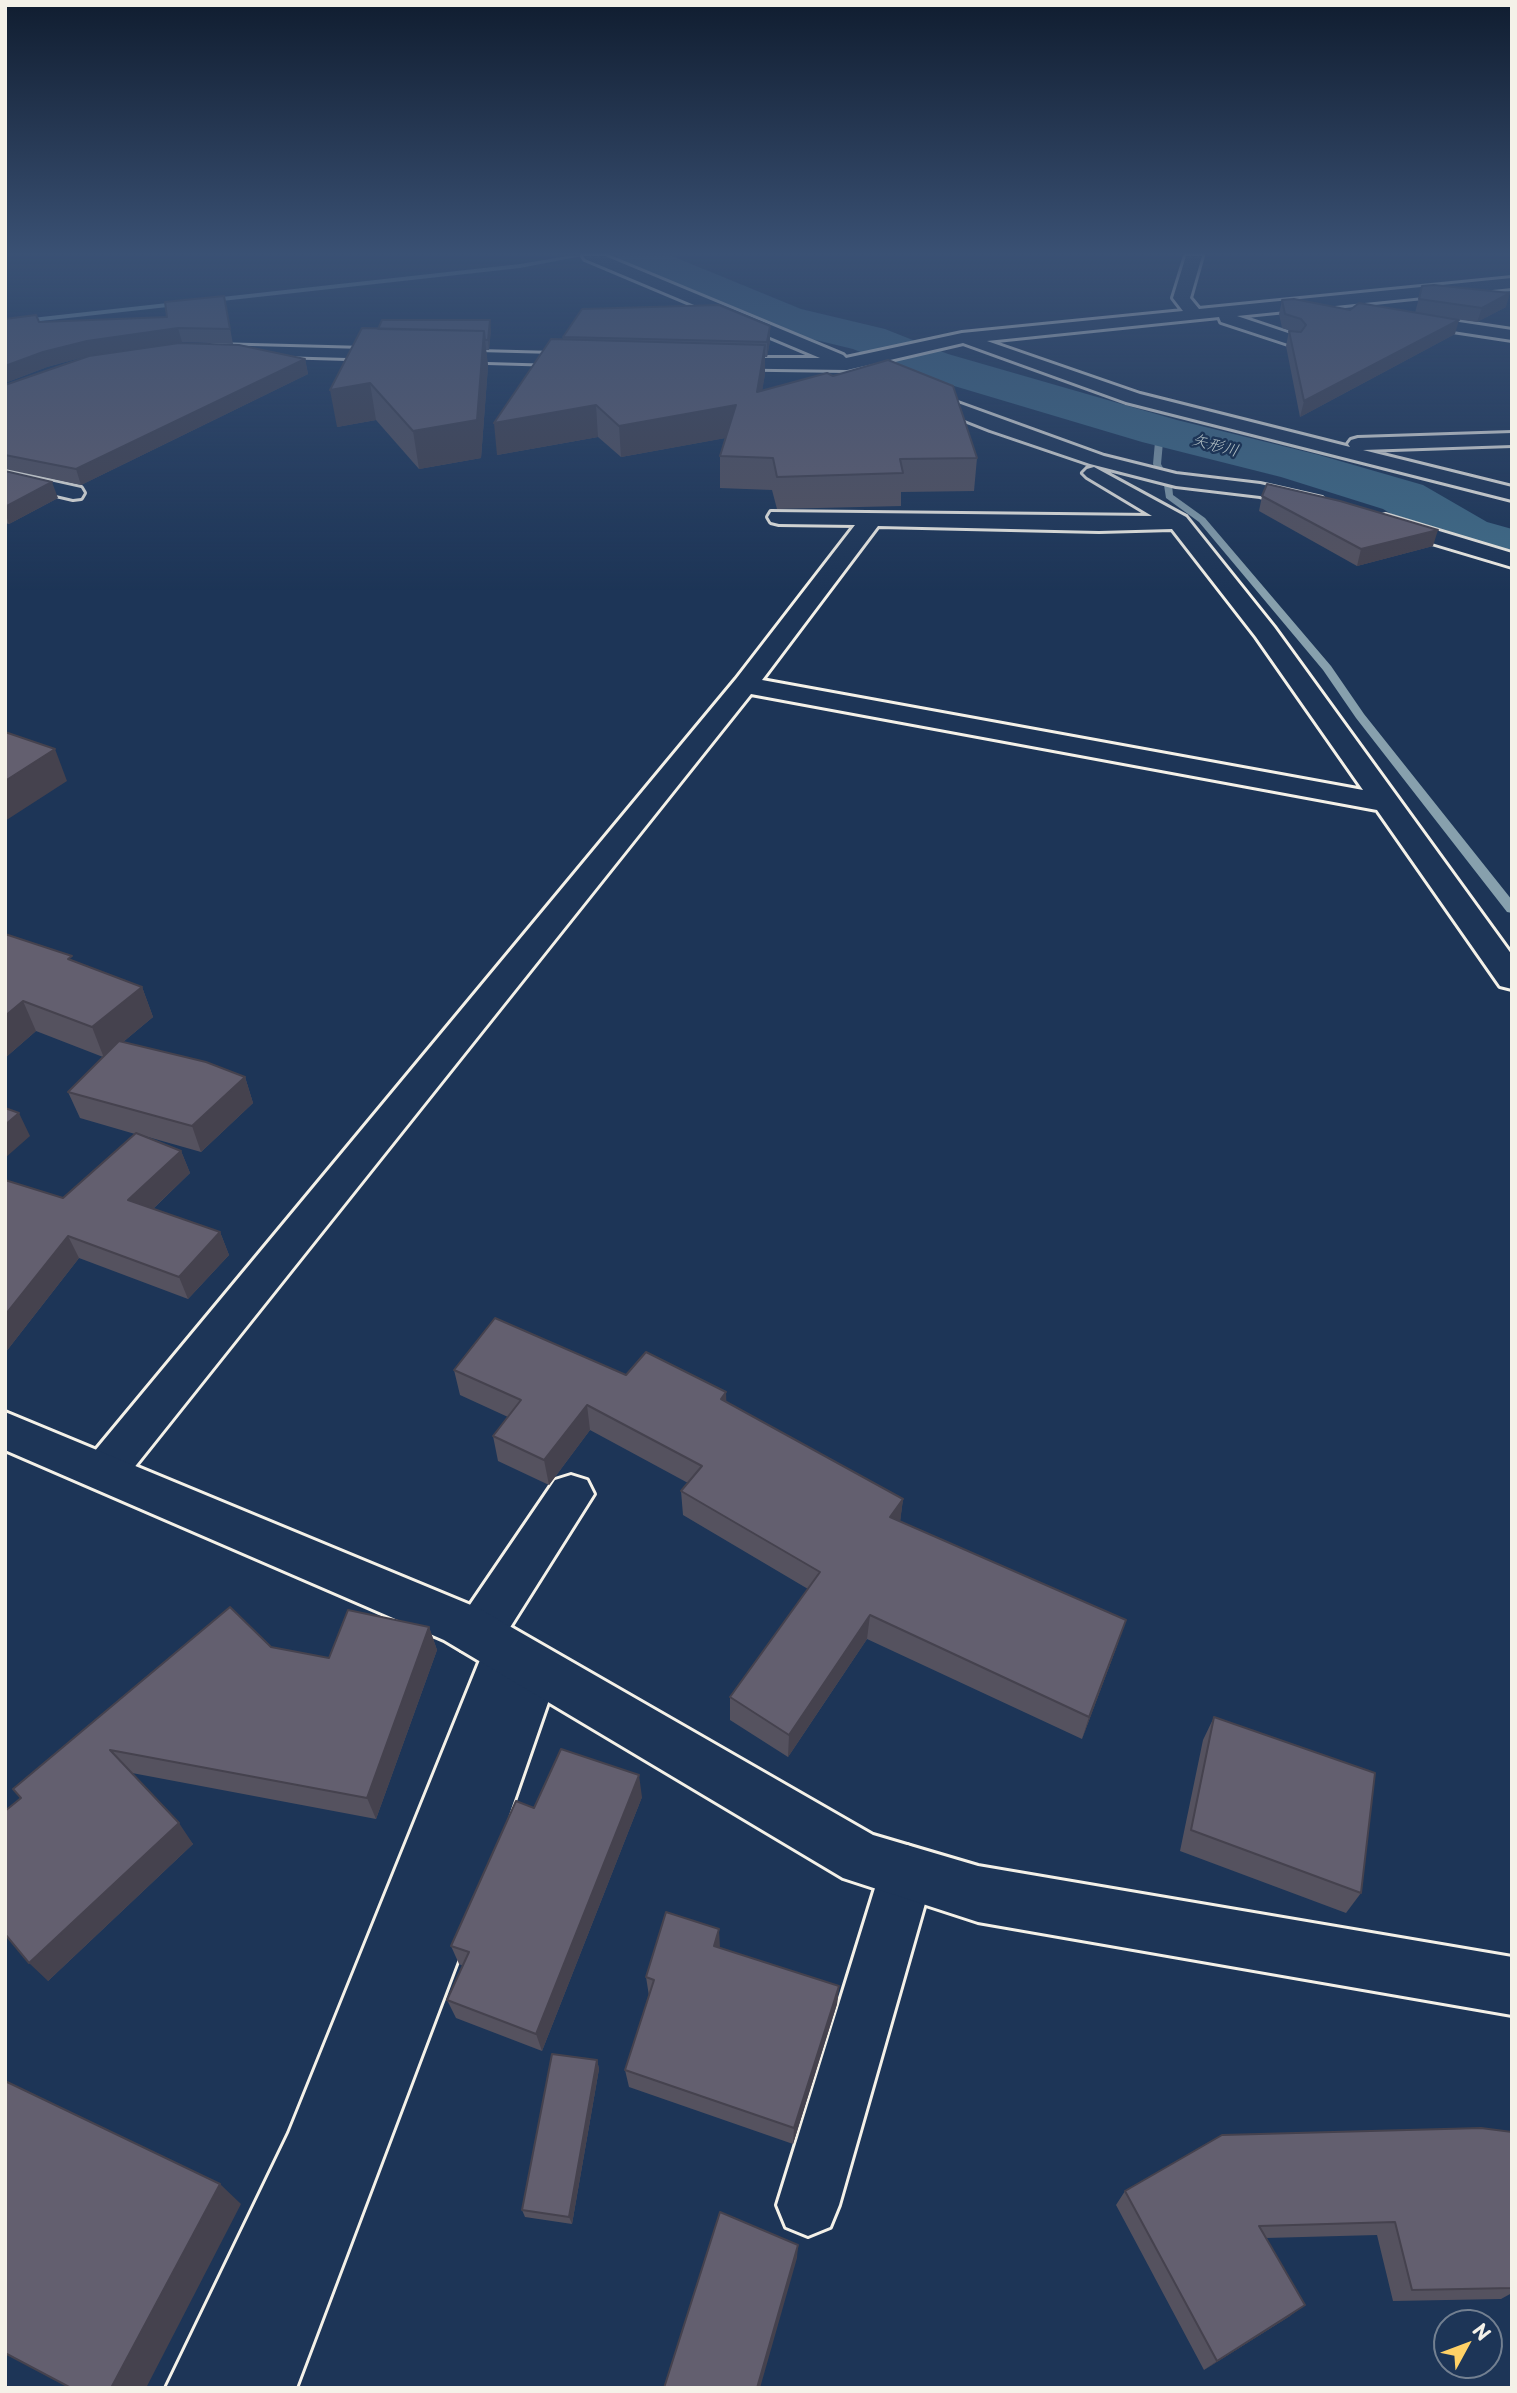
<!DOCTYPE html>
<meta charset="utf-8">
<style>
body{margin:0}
#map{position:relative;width:1517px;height:2393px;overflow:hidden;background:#1d3557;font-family:"Playpen Sans",sans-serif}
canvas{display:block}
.frame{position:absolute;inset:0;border:7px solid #f4f1e8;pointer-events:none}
.north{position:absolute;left:1433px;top:2309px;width:70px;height:70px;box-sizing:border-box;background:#1d3557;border:2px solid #738091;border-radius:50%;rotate:49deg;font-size:19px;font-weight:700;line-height:28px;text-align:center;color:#f4f1e8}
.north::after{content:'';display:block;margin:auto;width:24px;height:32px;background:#ffd166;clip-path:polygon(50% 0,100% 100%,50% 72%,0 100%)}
</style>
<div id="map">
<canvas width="1517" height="2393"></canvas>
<div class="frame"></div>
<div class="north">N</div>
</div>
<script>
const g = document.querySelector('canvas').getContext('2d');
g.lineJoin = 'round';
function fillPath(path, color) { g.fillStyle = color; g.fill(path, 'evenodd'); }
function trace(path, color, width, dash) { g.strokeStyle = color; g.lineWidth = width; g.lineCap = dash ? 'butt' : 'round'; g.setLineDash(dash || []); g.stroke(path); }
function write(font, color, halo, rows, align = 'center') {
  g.font = font + ' "Playpen Sans","Klee One",sans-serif'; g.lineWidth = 5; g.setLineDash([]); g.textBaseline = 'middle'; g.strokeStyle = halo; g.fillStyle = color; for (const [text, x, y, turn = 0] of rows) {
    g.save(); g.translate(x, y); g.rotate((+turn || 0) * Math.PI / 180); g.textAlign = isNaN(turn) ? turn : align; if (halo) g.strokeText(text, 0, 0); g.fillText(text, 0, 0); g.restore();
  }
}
const stream = new Path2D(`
 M567,256h15l-62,12 -515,57v-4l515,-57z
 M1160,429l4,2 -3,33 11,21 1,10 32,23 126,148 33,48 148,186v13l-5,-1 -151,-194 -33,-48 -124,-148 -33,-24 -2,-13 -11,-21 3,-33z`);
const river = new Path2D(`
 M616,256h56l129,53 84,20 63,25 229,66 142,35 104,30 64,37 25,7v36l-67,-19 -62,-37 -102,-32 -139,-35 -228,-68 -61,-25 -83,-20 -148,-64z`);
const minor = new Path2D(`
 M583,256h22l238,99 3,3 116,-25 221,-22 -10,-13 13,-42h16l-12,42 9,11 313,-31v10l-275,28 60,20 3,4 -3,4 -6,1 -70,-23 -2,-5 -232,24 153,53 210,53 -2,-3 3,-4 7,-2 154,-5v12l-149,5 149,37v13l-386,-98 -163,-59 -116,27 -143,-2 -2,-4 2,-4 7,-2h109l-235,-99z
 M1406,314l106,16v10l-112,-17 -3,-4z
 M214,345l378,10 9,5 -9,5 -384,-11 -3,-4z
 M911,386l193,70 72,18 84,10 62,14 3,5 -3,5 -8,2 -54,-14 -84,-10 -86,-22 -100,-34 -86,-34 -3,-4 3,-4z
 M1094,467l92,50 88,110 238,328v34l-12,-3 -123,-176 -626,-116 -630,790 -16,6 -16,-6 -7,-13 7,-13 647,-779 119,-154 -76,-1 -8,-2 -3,-5 3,-5 381,4 -65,-39 -4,-4 4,-4zM878,526l221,5 73,-2 84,108 107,153 -601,-110z
 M5,471l76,17 3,5 -3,5 -8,1 -68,-16z
 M1386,515l126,38v14l-134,-40 -3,-5 3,-5z
 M571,1475l16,5 7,14 -85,135 16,7 5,11 5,-2 18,7 7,16 -88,254 -176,466h-130l123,-255 193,-478 -4,1 -17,-6 -8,-16 8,-16 94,-138z
 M907,1845l19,8 8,19 -95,333 -9,22 -22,9 -22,-9 -9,-22 103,-333 8,-19z`);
const tertiary = new Path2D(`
 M5,1412l473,196 395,227 105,31 534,91v58l-534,-93 -135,-44 -399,-238 -439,-190z`);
const wall = new Path2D(`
 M1422,286l84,21 -29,15 -22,-3v15l-155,83 -14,-71 3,-15h3l-10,-3 -3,-14 3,-14 68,10 65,3z
 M224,296l9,48 -51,-2 -91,13 -44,12 -42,16v-64l34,3 128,-5z
 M378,329h113l-2,21h-3l2,16 -7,92 -62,11 -43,-49 -39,7z
 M563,337l207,4 -3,16h-2v17l-3,16 215,68 -3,33 -73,1v14l-124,3 -5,-19 -52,-2v-32l5,-18 -104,19 -23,-20 -101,18 66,-116z
 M305,359l3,15 -227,111 -76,-16v-84z
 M5,471l53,27 -49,26 -4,-1z
 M1262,496l171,50 -76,20 -98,-55z
 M5,934l137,53 11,30 -30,25 122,35 8,26 -52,49 -60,-17 40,16 9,22 -37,36 67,23 9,23 -41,44 -109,-41 -74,95 58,-155 72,-64 -55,-16 -12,-26 35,-35 -67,-26 -31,27z
 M454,1370l172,5 100,27 177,97 -3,22 218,122 -36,96 -215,-100 -79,118 -58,-37v-23l78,-108 -125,-74 -2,-24 7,-8 -98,-53 -41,55 -51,-24 -5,-25 15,-19 -48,-22z
 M429,1627l8,23 -61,169 -244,-46 61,71 -145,137 -43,-170 266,-164 58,11z
 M1214,1717l147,176 -15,20 -166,-62 23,-111z
 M642,1797l-100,254 -86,-33 -9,-18 16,-34 -4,-2 -8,-18 83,-138z
 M720,1948l119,38 -2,18 -44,140 -164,-57 -4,-17 24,-74 -3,-19z
 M597,2060l2,9 -27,155 -47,-7 -3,-7z
 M1512,2132v161l-11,6 -108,2 -16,-66 -111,3 24,78 -86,54 -88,-165 9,-14z`);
const shadedWall = new Path2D(`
 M1510,293l-4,14 -29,15 5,-14z
 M490,320l1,9 -2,21 -1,-10z
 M1459,320l-4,14 -155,83 4,-16z
 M770,326v15l-3,16v-15z
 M178,328l4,14 -91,13 -44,12 -42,16v-17l38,-14 44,-11z
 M484,331l4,35 -7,92 -62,11 -6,-38z
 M765,345v29l-8,49v-31z
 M305,359l3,15 -227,111 -5,-16z
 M370,383l6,37 -39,7 -7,-37z
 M596,405l2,32 -101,18 -3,-32z
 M736,405l1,31 -116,21 -2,-31z
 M52,482l6,16 -49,26 -4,-12v-5z
 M1438,530l-5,16 -76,20 4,-17z
 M55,749l12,32 -62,40v-40z
 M142,987l11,30 -49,41 -12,-31z
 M23,1001l13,30 -31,27v-42z
 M245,1077l8,26 -52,49 -9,-26z
 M19,1113l11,23 -25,22v-33z
 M181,1151l9,22 -52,50 -10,-23z
 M220,1232l9,23 -41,44 -9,-22z
 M68,1236l11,22 -74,95v-38z
 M726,1392l1,26 -6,-19z
 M587,1405l3,25 -41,55 -5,-25z
 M903,1499l-3,24 -10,-6z
 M870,1615l-3,24 -79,118 1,-22z
 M1126,1620l-8,23 -36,96 7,-22z
 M429,1627l8,23 -61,169 -9,-21z
 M639,1775l3,22 -100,254 -6,-17z
 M179,1823l14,21 -145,137 -19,-18z
 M719,1929l1,19 -6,-2z
 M839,1986l-2,18 -44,140 1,-16z
 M597,2060l2,9 -27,155 -3,-7z
 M220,2184l21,20 -95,184h-35z
 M798,2245l-1,13 -37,130h-3z
 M1305,2305l-15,11 -86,54 13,-9z`);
const building = new Path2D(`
 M1434,285l76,8 -28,15 -63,-9 3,-13z
 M224,296l6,33 -52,-1 -91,13 -44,11 -38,14v-47l31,-4 3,7 128,-5 -2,-15z
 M1294,299l56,11 9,-7 100,17 -155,81 -15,-70 12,1 5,-7 -5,-6 -16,-5 -3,-14z
 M719,305l51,21 -3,16 -204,-5 19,-28z
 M382,320h108l-2,20h-3l-1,-9 -106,-2z
 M362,328l122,3 -7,89 -64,11 -43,-48 -40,7z
 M551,339l214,6 -8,47 70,-19 6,3 55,-16 65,26 24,72 -77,1 3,14 -126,4 -4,-19 -53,-2 16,-51 -117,21 -23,-21 -102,18z
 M179,343l60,2 66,14 -229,110 -71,-14v-70l84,-29z
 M5,471l47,11 -47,25z
 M1267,484l73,17 98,29 -77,19 -99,-53z
 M5,732l50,17 -50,32z
 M5,934l67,22 -4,3 74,28 -50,40 -69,-26 -18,15z
 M119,1041l87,21 39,15 -53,49 -124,-34z
 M5,1108l14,5 -14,12z
 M136,1133l45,18 -53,49 92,32 -41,45 -111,-41 -63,79v-135l58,18z
 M495,1318l131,57 20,-23 80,40 -5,7 182,100 -13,18 236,103 -37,97 -219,-102 -81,120 -59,-38 90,-125 -139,-81 21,-25 -115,-61 -43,55 -51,-24 28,-36 -67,-30z
 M230,1607l41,40 58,11 19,-48 81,17 -62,171 -257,-48 69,73 -150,140 -24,-29v-123l16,-13 -8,-9z
 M1214,1717l161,56 -14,120 -170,-63z
 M561,1749l78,26 -103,259 -89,-34 22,-48 -18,-6 65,-145 18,7z
 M666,1912l53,17 -5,17 125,40 -45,142 -169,-58 29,-90 -8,-3z
 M552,2054l45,6 -28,157 -47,-7z
 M5,2081l215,103 -109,204h-40l-66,-35z
 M1481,2128l31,4v156l-100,2 -17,-68 -136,4 46,79 -88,56 -92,-170 97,-56z
 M720,2212l78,33 -41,143h-93z`);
const farWaternames = [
 ["矢形川",1215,446,15]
];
fillPath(stream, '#87a0ad');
fillPath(river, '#3f6a86');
trace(minor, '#f4f1e8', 6);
trace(tertiary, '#f4f1e8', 6);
fillPath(minor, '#1d3557');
fillPath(tertiary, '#1d3557');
fillPath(wall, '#55525f');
fillPath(shadedWall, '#45424e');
fillPath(building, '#635f6f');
trace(building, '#45424e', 2);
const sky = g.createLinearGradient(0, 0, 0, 591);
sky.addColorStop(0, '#101d30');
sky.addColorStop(0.43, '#3a5174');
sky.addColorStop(1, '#3a517400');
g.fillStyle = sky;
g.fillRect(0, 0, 1517, 591);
write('italic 16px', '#b5c2c6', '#1d3557', farWaternames);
</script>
